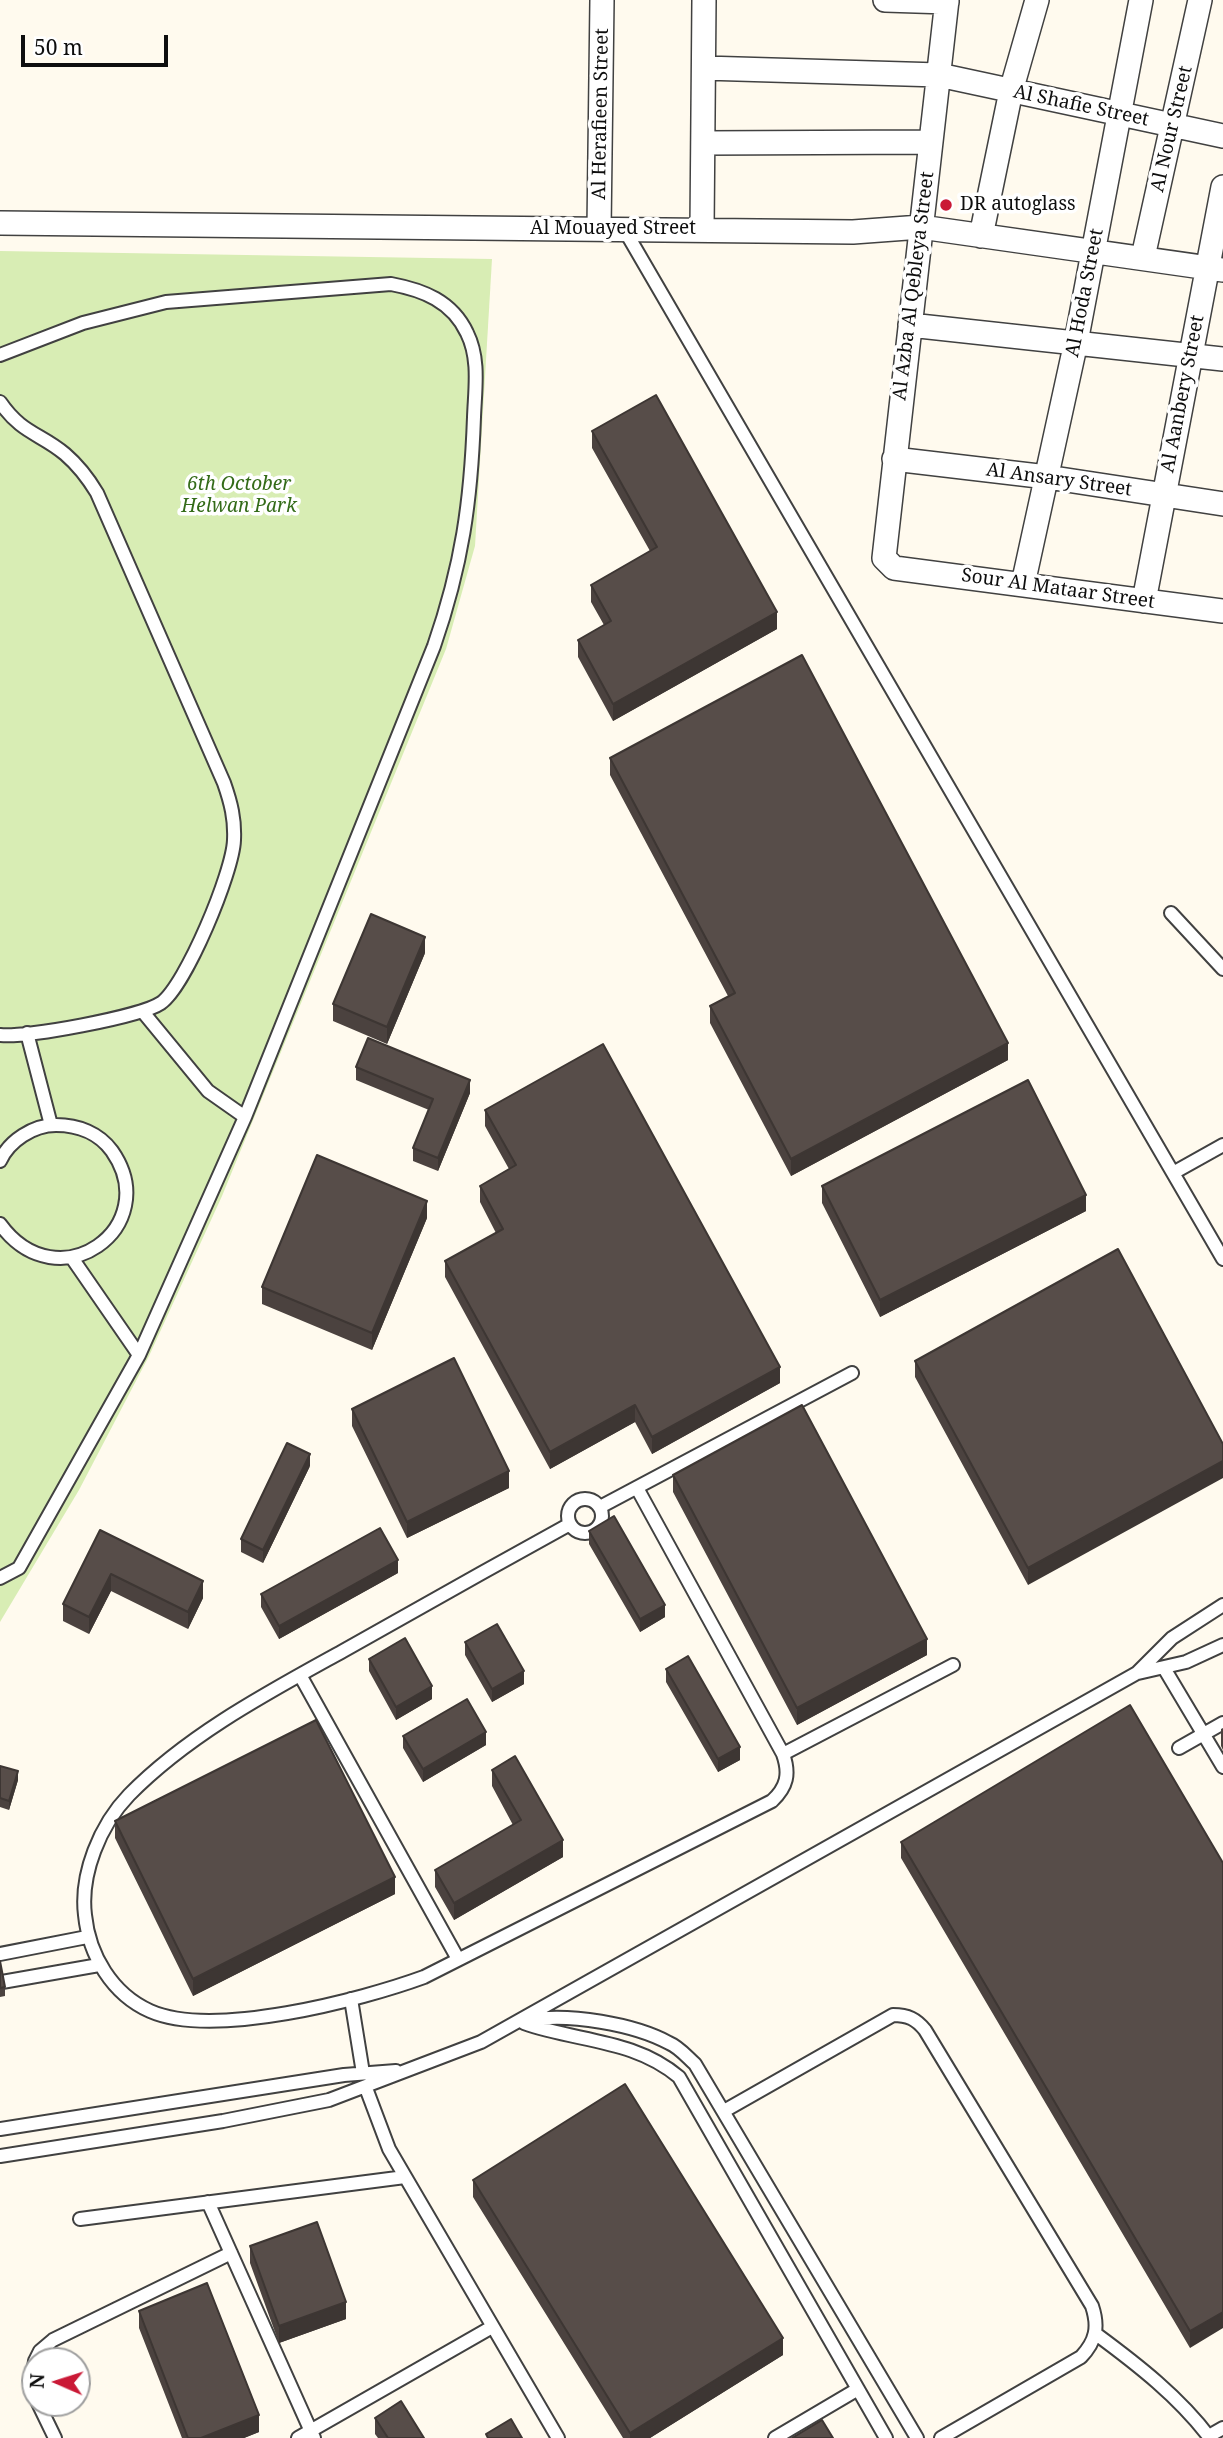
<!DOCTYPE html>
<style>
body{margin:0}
#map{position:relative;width:1223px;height:2438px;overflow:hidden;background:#fffaee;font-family:"Noto Serif",serif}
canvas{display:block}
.north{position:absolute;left:21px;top:2347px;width:70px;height:70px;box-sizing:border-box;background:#fff;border:2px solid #9f9f9f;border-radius:50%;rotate:273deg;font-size:19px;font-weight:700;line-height:28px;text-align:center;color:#0e0e0e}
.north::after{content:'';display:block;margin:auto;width:24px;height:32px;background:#ca1936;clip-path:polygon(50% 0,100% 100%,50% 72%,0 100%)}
.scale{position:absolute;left:21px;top:35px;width:147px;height:32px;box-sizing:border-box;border:4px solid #0e0e0e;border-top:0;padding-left:9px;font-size:21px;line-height:24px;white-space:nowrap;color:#0e0e0e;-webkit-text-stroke:5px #fff;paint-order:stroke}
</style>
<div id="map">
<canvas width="1223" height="2438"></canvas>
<div class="north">N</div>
<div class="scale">50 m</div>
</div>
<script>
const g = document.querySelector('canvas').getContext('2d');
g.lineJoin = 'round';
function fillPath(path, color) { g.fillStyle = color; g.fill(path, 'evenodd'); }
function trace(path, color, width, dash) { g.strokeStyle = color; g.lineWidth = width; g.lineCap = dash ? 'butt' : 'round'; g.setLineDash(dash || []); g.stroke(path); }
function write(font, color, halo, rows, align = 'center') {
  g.font = font + ' "Noto Serif",serif'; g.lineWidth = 7; g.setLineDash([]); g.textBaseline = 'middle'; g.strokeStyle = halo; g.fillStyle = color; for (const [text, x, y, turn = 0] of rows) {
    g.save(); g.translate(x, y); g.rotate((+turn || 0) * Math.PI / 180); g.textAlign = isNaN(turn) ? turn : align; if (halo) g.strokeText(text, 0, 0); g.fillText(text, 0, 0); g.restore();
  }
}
const green = new Path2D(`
 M0,251l492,8 -17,287 -29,103 -224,547 -73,160 -70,134 -79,132z`);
const service = new Path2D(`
 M624,229l599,1030
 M0,355l83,-32 83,-21 225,-18c32,6 61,17 76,49 13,26 8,56 7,84 -3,85 -12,148 -40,229l-189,471 -106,238 -120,213 -19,10
 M0,402c22,32 40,31 65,52 14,12 23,24 32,39l127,290c7,20 11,36 10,57 -1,32 -48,145 -73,163 -21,14 -136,35 -161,32
 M1171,913l52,56
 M143,1012l65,79 37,26
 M27,1033l24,92
 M0,1161c9,-20 33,-36 56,-36 22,0 43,8 56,26 53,76 -54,153 -112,73
 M1173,1173l50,-28
 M72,1258l67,97
 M568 1516a17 17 0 1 1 34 0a17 17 0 1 1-34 0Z
 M600,1507l252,-134
 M570,1524c-76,42 -151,84 -227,127 -74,41 -154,83 -214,144 -29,30 -49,79 -44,120 4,40 27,79 65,96 63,28 211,-11 274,-34l348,-176c15,-14 18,-27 11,-47l-146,-266
 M1164,1668l59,99
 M1138,1673l48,-11 37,-17
 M300,1675l158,284
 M1179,1748l44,-25
 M783,1754l170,-89
 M0,1954l87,-17
 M2,1982l97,-17
 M351,1999l12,74
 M529,2020c40,-7 105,4 140,23 10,4 18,14 26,21l222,374
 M524,2023c54,19 110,16 155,54l207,361
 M366,2088l23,61 169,289
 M724,2111l169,-96c15,0 23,4 32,15l167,276c7,21 4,35 -11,51l-140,81
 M0,2129l344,-54 52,-4
 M0,2156l223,-35 106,-21 152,-58 656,-369 35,-35 51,-33
 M208,2202l106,236
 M80,2219l325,-42
 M1096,2334c42,31 83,63 114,104
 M35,2361l5,-10 13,-11 178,-87
 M35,2361l-4,24 4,10
 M38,2403l17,35
 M1209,2436l14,-8
 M298,2438l194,-111
 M775,2438l83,-49`);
const minor = new Path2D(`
 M885,0l62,2
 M947,0l-63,558 10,10 329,43
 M704,68l235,7 284,61
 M704,143l227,-1
 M0,223l853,9 68,-5 302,43
 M599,229l3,-229
 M702,229l2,-229
 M981,236l30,-145 26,-91
 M1143,257l57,-257
 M910,325l313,34
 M894,459l153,18 176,27
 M1023,584l53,-242 65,-342
 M1144,601l79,-414`);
const wall = new Path2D(`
 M592,431l185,198 -164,92 -35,-64v-17l26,-15 -13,-23v-17l59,-34 -58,-103z
 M610,758l398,302 -217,116 -81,-153v-17l18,-10 -118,-221z
 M425,953l-38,91 -54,-23v-17z
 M356,1067l114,26 -32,78 -25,-10v-13l16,-38 -73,-30z
 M485,1110l295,273 -128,71 -17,-32 -85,47 -105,-192v-16l51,-28 -16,-31v-16l29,-17 -24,-43z
 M822,1186l264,25 -206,106 -58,-114z
 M427,1218l-55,132 -110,-46v-17z
 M1118,1249l-90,336 -113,-208v-16z
 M352,1409l157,79 -102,50 -55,-112z
 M310,1466l-47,97 -22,-11v-13z
 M673,1475l254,180 -130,70 -124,-233z
 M100,1530l103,68 -15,31 -77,-38 -22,43 -26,-13v-17z
 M589,1531l76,86 -25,15 -51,-88z
 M398,1573l-119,66 -18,-32v-13z
 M465,1642l59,42 -32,18 -27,-47z
 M369,1659l63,40 -36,21 -27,-49z
 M666,1669l74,91 -22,12 -52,-90z
 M1223,1728v22l-2,-4v-17z
 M403,1736l83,9 -63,37 -20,-34z
 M0,1766l18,14 -9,30 -9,-3z
 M492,1770l71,87 -109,63 -19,-33v-17l78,-45 -21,-39z
 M115,1821l280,73 -202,102 -78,-158z
 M901,1842l322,21 -33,485 -289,-490z
 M0,1961l5,26v9l-5,1z
 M473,2180l310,175 -133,83h-27l-150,-241z
 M250,2246l96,73 -67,24 -29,-80z
 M139,2311l120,121 -15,6h-62l-43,-110z
 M375,2418l49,20h-46l-3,-4z`);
const shadedWall = new Path2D(`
 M777,612v17l-164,92v-17z
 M425,937v16l-38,91v-17z
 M1008,1043v17l-217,116v-17z
 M470,1080v13l-32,78v-13z
 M1086,1195v16l-206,106v-17z
 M427,1201v17l-55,132v-17z
 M780,1367v16l-128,71v-17z
 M635,1405v17l-85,47v-17z
 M310,1454v12l-47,97v-13z
 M1223,1461v17l-195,107v-17z
 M509,1471v17l-102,50v-16z
 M398,1560v13l-119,66v-13z
 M111,1574v17l-22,43v-17z
 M203,1581v17l-15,31v-17z
 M665,1605v12l-25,15v-13z
 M927,1639v16l-130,70v-17z
 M524,1671v13l-32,18v-13z
 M432,1686v13l-36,21v-13z
 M486,1732v13l-63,37v-13z
 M740,1747v13l-22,12v-13z
 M18,1771v9l-9,30v-9z
 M563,1840v17l-109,63v-17z
 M395,1877v17l-202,102v-17z
 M346,2302v17l-67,24v-17z
 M1223,2312v16l-33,20v-17z
 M783,2338v17l-133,83h-20v-5z
 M259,2415v17l-15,6h-43z`);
const building = new Path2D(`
 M656,395l121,217 -164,92 -35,-64 33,-19 -20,-36 66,-38 -65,-116z
 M802,655l206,388 -217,116 -81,-153 25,-13 -125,-235z
 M371,914l54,23 -38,90 -54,-23z
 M368,1038l102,42 -32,78 -25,-10 20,-49 -77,-32z
 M603,1044l177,323 -128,70 -17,-32 -85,47 -105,-191 58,-32 -23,-43 36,-21 -31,-55z
 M1028,1080l58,115 -206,105 -58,-114z
 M317,1155l110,46 -55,132 -110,-46z
 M1118,1249l105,195v17l-195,107 -113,-207z
 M454,1358l55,113 -102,51 -55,-113z
 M802,1405l125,234 -130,69 -124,-233z
 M287,1443l23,11 -47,96 -22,-11z
 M614,1516l51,89 -25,14 -51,-88z
 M380,1528l18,32 -119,66 -18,-32z
 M100,1530l103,51 -15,31 -77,-38 -22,43 -26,-13z
 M497,1624l27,47 -32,18 -27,-47z
 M405,1638l27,48 -36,21 -27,-48z
 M688,1656l52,91 -22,12 -52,-90z
 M467,1699l19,33 -63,37 -20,-33z
 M1130,1705l93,158v449l-33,19 -289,-489z
 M316,1720l79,157 -202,102 -78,-158z
 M515,1756l48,84 -109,63 -19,-33 86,-50 -29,-50z
 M0,1766l18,5 -9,30 -9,-3z
 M0,1961l5,26 -5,1z
 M625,2084l158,254 -153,95 -157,-253z
 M317,2222l29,80 -67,24 -29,-80z
 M207,2283l52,132 -58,23h-13l-49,-127z
 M401,2401l23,37h-36l-13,-20z
 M511,2419l11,19h-34l-2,-4z
 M822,2420l11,18h-41z`);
const markers = [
 [946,205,7,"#ca1936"]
];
const streetNames = [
 ["Al Shafie Street",1081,106,12],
 ["Al Herafieen Street",601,114,-89],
 ["Al Nour Street",1172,129,-77],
 ["Al Mouayed Street",613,229],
 ["Al Azba Al Qebleya Street",914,286,-83],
 ["Al Hoda Street",1085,293,-79],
 ["Al Aanbery Street",1183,394,-79],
 ["Al Ansary Street",1059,480,8],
 ["Sour Al Mataar Street",1058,589,8]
];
const poiNames = [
 ["DR autoglass",960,205]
];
const parkNames = [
 ["6th October",239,485],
 ["Helwan Park",239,507]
];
fillPath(green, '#d8edb4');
trace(service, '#414141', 16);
trace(minor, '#414141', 26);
trace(service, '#fff', 12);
trace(minor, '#fff', 23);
fillPath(wall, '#4b423f');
fillPath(shadedWall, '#3d3633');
fillPath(building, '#574d49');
trace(building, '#3d3633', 2);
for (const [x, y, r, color] of markers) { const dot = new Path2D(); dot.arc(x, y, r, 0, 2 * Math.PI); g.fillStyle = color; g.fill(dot); trace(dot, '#fff', 2.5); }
write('19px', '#0e0e0e', '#fff', streetNames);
write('19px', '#0e0e0e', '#fff', poiNames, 'left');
write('italic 19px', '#336b18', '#fff', parkNames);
</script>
